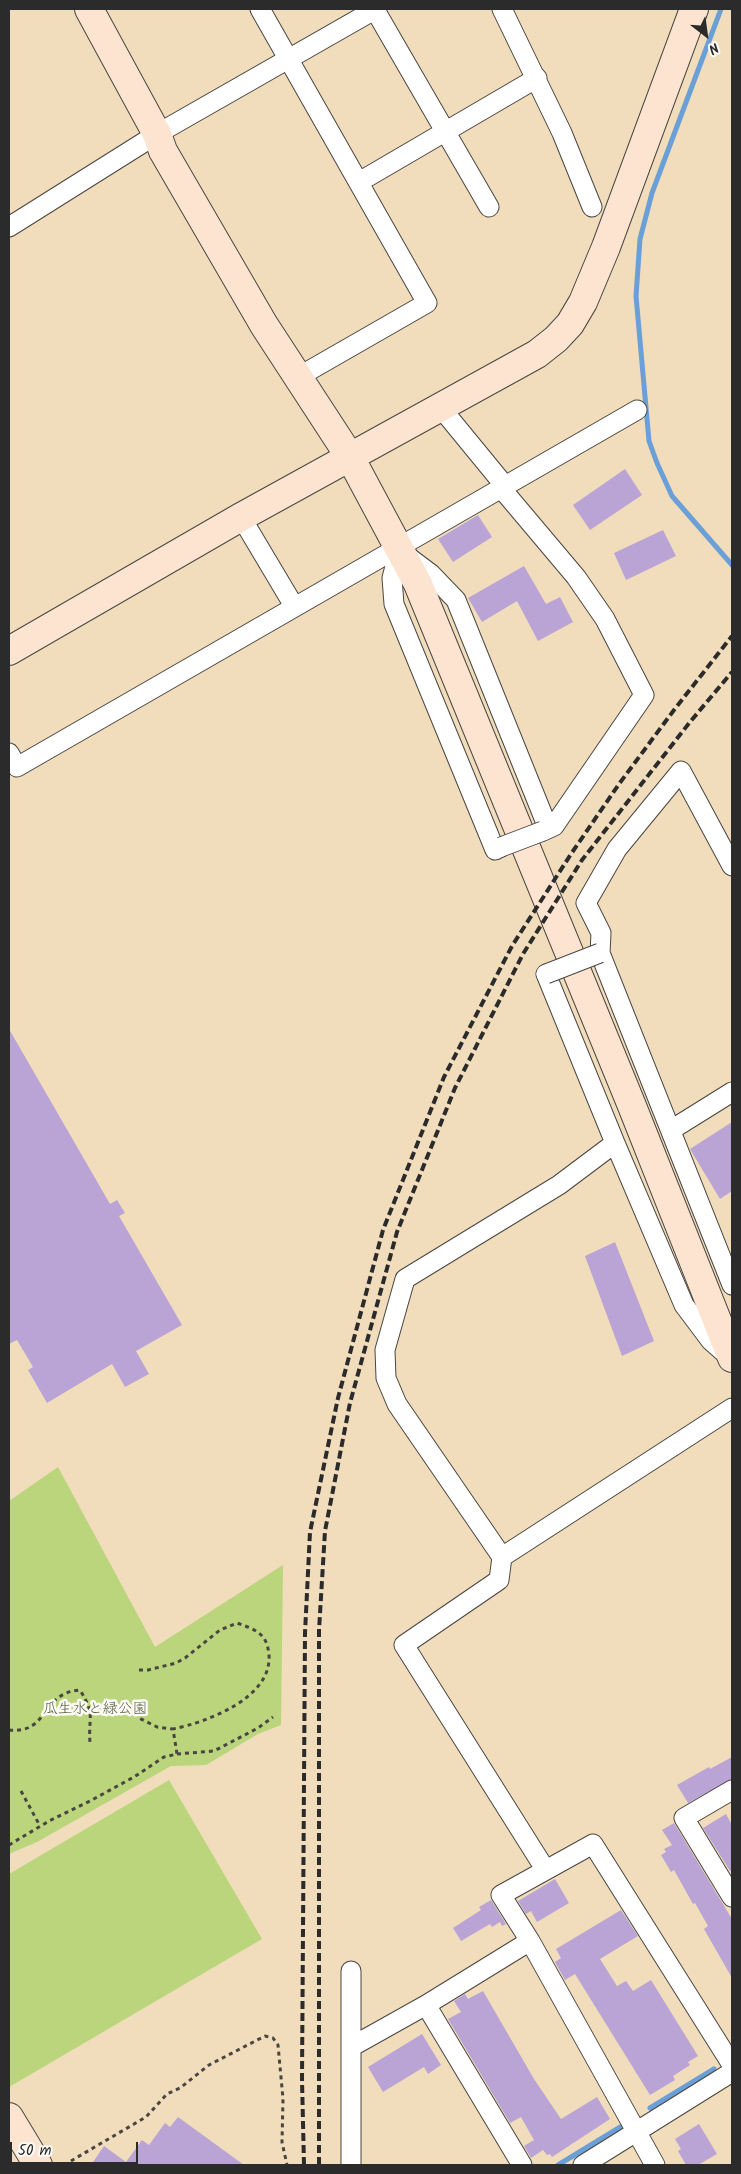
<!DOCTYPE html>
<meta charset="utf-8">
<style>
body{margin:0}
#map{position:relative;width:741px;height:2174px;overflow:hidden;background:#f1ddbc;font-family:Kalam,sans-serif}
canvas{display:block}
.frame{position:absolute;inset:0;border:10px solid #2b2b2b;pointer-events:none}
.north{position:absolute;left:681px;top:10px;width:50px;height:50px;-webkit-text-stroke:4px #fdfcf7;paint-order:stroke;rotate:150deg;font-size:14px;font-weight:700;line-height:20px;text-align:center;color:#2b2b2b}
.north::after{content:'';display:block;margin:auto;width:18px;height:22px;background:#2b2b2b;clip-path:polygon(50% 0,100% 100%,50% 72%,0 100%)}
.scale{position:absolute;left:10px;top:2142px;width:128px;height:22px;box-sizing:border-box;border:2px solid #2b2b2b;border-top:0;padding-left:6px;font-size:15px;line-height:18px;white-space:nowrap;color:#2b2b2b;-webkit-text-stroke:4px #fdfcf7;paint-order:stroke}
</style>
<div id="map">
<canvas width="741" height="2174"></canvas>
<div class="frame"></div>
<div class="north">N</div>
<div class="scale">50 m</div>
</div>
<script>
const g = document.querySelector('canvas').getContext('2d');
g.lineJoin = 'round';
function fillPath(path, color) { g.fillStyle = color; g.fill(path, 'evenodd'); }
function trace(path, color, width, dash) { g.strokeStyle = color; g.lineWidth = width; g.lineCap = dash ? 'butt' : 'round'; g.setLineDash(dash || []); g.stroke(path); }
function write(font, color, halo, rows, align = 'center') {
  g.font = font + ' Kalam,"Klee One",sans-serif'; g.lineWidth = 5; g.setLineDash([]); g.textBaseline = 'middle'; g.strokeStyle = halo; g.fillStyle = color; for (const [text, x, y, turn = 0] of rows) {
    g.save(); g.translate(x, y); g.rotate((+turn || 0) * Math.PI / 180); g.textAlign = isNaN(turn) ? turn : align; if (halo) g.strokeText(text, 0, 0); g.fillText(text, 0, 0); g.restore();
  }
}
const green = new Path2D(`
 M58,1467l97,180 128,-82 -2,160 -23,9 -52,31 -35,1 -134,76 -28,12v-353z
 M169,1780l93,159 -253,148v-213z`);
const stream = new Path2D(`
 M721,9l-69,184 -12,46 -4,57 13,145 8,22 15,33 60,69
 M650,2108l64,-39
 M558,2165l64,-39`);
const building = new Path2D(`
 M625,469l17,26 -52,35 -17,-25z
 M478,515l14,22 -39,25 -15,-23z
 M663,530l13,26 -50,24 -12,-27z
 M524,566l22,38 14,-7 13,25 -35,19 -21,-40 -35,21 -14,-24z
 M9,1029l101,175 7,-4 8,13 -6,3 63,109 -46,26 13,23 -24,13 -13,-23 -65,39 -19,-33 5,-3 -16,-27 -8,4z
 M732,1122v69l-12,8 -30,-50z
 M615,1242l39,99 -32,15 -37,-100z
 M732,1757v22l-44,24 -11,-18 32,-18 1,2z
 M726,1814l6,11v45l-2,1 -27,-43z
 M674,1823l58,96v59l-28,-49 4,-3 -13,-23 -2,1 -19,-34 -3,2 -10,-17 5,-3 -2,-3 8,-4 -10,-15z
 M555,1879l14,24 -32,19 -6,-11 -5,3 -8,-13z
 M491,1900l15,24 -4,2 -2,-4 -8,5 -2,-3 -29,17 -8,-13 28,-18 -2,-3z
 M621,1910l17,26 -38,23 17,27 9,-5 7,10 18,-11 47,76 -10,6 2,3 -17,11 2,4 -25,15 -75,-121 -10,6 -10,-18 6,-4 -5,-9z
 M483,1991l51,88 27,40 36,-22 13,22 -58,38 -2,-3 -3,1 -4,-5 -12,8 -7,-12 10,-6 -13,-23 -11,6 -62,-104 13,-7 -7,-11 11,-7 3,5z
 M422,2034l19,31 -13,9 -4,-7 -41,25 -15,-25z
 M178,2117l66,48h-153l13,-19 22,16 16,-22 7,5 16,-22 5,4z
 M699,2124l18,30 -19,11h-12l-8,-14 3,-2 -6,-10z`);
const path = new Path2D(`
 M139,1670h9l28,-7 9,-5 35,-28 17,-7c19,7 30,10 32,32 3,43 -62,67 -96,74
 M9,1730c41,4 31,-37 71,-40 16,26 8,25 10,53
 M177,1754l37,-3 44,-23 15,-11
 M21,1791l19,35
 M9,1845l40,-24 41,-20 44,-24 30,-20 13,-3 -4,-25 -16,-2 -18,-9
 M64,2165l82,-48 21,-23 13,-6 29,-23 56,-29 8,2 5,7 5,54 -1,43 5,23`);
const street = new Path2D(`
 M260,9l167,294 -129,74
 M502,9l60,124 30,74
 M375,10l114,197
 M359,182l178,-104
 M9,227l148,-93 219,-125
 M441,408l64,78
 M501,488l75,89 29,42 39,76 -90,131 -11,5
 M241,517l53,89
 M400,547l-8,31 2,26 101,246 6,-3
 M407,556l24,18 25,26 92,228
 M9,753l8,14 620,-357
 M732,866l-51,-95 -64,78 -31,54 15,30 -1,20 132,332
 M546,974l69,169 69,162 27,36 17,15
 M671,1130l61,-38
 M502,1557l-105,-153 -11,-26 -1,-28 20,-71 154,-94 56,-42
 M732,1790l-48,28 48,79
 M545,1869l-141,-224 95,-65 3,-23 230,-149
 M351,1971v194
 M351,2047l75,-42
 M522,2165l-96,-160 104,-64
 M583,2165l149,-93
 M655,2165l-125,-224 -29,-46 92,-51 139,221`);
const secondary = new Path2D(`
 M89,9l68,125 6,17 101,174 86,132 68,127 214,522 100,252
 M9,651l232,-134 296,-163 19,-15 14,-15 13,-22 23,-55 88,-238
 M9,2117l29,48`);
const rail = new Path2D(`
 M304,2165l-2,-85 3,-447 5,-101 28,-134 45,-168 61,-153 68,-131 59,-92 48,-70 55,-74 58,-74
 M319,2165v-535l6,-99 25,-128 47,-171 58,-144 68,-134 59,-94 108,-138 42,-50`);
const streetBridge = new Path2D(`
 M501,847l42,-16
 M546,974l54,-21`);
const parkNames = [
 ["瓜生水と緑公園",95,1710]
];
fillPath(green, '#bad57b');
trace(stream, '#6a9fd7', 5);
fillPath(building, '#b9a4d5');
trace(street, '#494641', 21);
trace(secondary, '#494641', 30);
trace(path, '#494641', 3, [4, 4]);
trace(street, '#fff', 19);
trace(secondary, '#fde4d1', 28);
trace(rail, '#2b2b2b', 4, [8, 4]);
trace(streetBridge, '#494641', 21, []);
trace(streetBridge, '#fff', 19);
write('15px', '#565e43', '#fdfcf7', parkNames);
</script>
